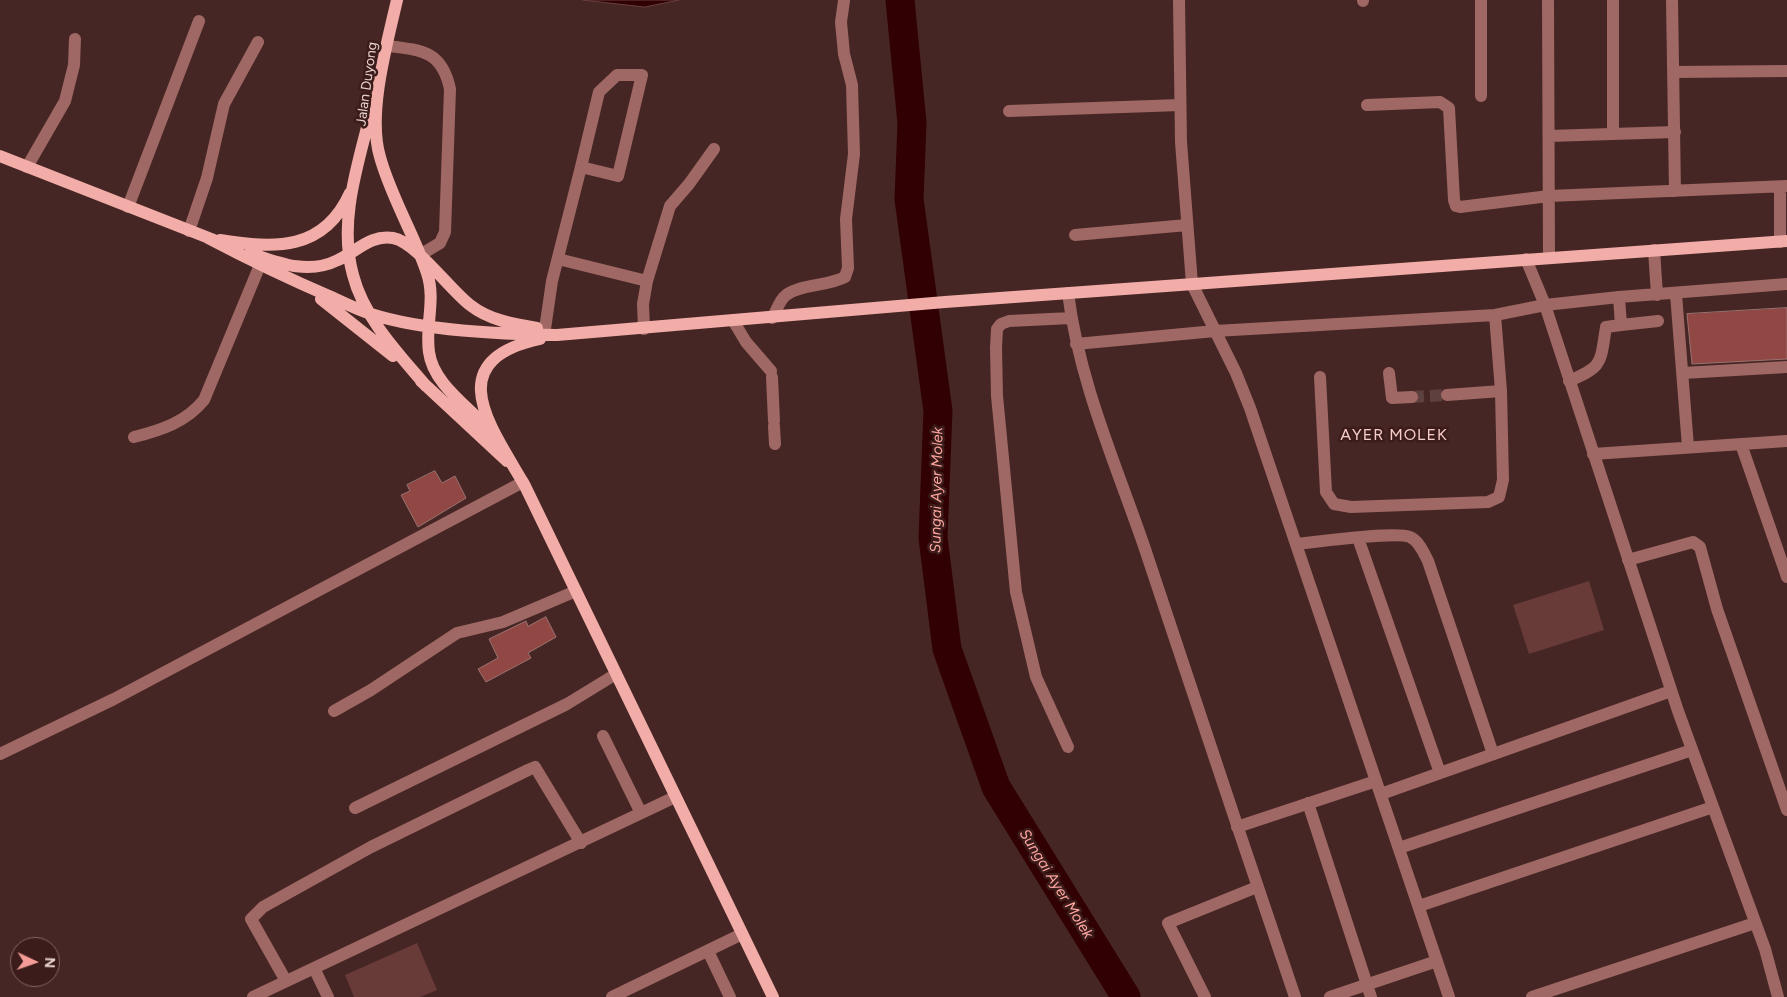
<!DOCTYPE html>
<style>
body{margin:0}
#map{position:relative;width:1787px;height:997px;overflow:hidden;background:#462624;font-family:Figtree,sans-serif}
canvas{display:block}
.north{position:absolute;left:10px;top:937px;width:50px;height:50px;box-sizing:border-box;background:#3b1c1a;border:1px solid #806563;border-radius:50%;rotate:93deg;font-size:14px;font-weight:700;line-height:20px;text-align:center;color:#e7d2d0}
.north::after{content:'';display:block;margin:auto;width:18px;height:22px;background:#f59c96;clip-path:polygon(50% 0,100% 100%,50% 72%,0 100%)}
</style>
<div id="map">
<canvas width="1787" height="997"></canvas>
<div class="north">N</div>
</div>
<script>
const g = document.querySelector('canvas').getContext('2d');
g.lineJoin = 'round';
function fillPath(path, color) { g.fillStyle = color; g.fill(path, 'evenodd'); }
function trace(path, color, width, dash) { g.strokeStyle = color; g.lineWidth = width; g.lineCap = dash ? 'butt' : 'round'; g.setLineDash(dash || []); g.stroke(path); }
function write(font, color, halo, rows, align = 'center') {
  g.font = font + ' Figtree,sans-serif'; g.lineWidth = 5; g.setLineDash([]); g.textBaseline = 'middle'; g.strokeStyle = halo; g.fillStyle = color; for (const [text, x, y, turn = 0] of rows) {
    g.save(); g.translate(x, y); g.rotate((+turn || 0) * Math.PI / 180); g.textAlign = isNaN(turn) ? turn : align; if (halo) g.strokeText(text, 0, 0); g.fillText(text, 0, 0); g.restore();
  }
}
const green = new Path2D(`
 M1589,581l15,49 -75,24 -16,-49z
 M417,943l20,47 -17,7h-66l-9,-22z`);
const water = new Path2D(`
 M583,0h96l-34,7z`);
const river = new Path2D(`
 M900,0l12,123 -3,76 29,212 -5,127 14,111 49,138 130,210`);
const building = new Path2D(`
 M1787,308v51l-95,5 -5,-50z
 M435,471l7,12 13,-7 11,22 -48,29 -17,-32 9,-4 -3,-6z
 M546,617l10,20 -28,16 3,5 -45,24 -8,-13 20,-11 -9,-19 37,-18 2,5z`);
const minorTunnel = new Path2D(`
 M1412,397l35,-2`);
const minor = new Path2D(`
 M1179,0l2,142 11,142 44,89 14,35 199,589
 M1363,0v1
 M1548,0l1,258
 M1613,0v134
 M1672,0l3,191
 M387,46c35,4 55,5 63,43l-5,143 -5,11 -20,12
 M1674,72l113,-1
 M1481,96v-96
 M1367,105l73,-3 9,6 5,92 2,6 4,1 89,-11 238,-10
 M1009,111l171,-6
 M1549,136l126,-4
 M27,167l38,-66 9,-36 1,-26
 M128,207l71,-186
 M189,231l18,-53 17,-74 34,-62
 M1075,235l112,-10
 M1780,242v-55
 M1654,250l3,45
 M558,259l89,22
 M1526,259l19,46 133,406 87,238 13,48
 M1068,293c11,88 47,169 76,253 50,150 100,301 151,451
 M1676,294l12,153
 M772,318c4,-6 7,-16 12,-21 10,-12 45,-11 61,-20l3,-9 -2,-49 8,-65 -2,-69 -8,-31 -3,-32 3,-21
 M734,322l12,20 25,29
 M1621,325l37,-4
 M545,329l7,-48 29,-114 37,9 24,-101h-25l-18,17 -18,75
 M644,329l-1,-25 4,-23 23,-75 19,-22 25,-35
 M1076,344l139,-13 280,-16 50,-10 74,-8 168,-13
 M1389,373l3,25 20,-1
 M1683,373l104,-6
 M772,377l2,44
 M1320,377l6,115 8,12 17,3 137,-5 11,-5 4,-17 -2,-89 -6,-76
 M1569,381c35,-15 31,-18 37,-54l15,-2 -2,-28
 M1447,395l54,-4
 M774,426l1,18
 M134,437c28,-7 52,-15 70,-37l56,-135
 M1741,444l46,133
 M1593,454l194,-13
 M1358,538l82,235
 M1296,544c21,-2 99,-13 114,-7 9,4 14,16 18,24l65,193
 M1628,560l65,-18 7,5 17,62 70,201
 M334,711l37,-21 86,-57 46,-11 73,-31
 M603,736l38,77
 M1068,747l-32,-70 -20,-85 -19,-196 -1,-48 1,-19 4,-5 8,-3 62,-3
 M0,754l114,-55 409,-217
 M1381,794l290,-103
 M1308,803l63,194
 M355,808l212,-104 49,-30
 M1237,827l139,-46
 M1399,848l293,-98
 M1419,906l294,-99
 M708,951l22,46
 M314,968l14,29
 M286,981l-35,-62 12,-12 108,-60 157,-77 7,-3 46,76
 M253,997l422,-200
 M612,997l130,-63
 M1205,997l-37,-74 89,-36
 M1330,997l107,-36
 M1532,997l223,-74`);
const major = new Path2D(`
 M397,0c-10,44 -30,114 -17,157 11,40 34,77 47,116 9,27 -2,52 2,79 4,33 42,56 62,80
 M371,112c-13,52 -33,110 -18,163 11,43 45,78 73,111
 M0,156l214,84
 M208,238c40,21 79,40 121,58 13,6 27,13 42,18 53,17 129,20 186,21l388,-33 842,-61
 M220,240c55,9 104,11 130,-47
 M250,253c29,10 58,22 88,7 18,-8 33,-26 55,-22 23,4 56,51 77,67 19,15 43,19 67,23
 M321,299l72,57
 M540,339c-102,22 -48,89 -15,147l248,511
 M421,381l86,80`);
const streetNames = [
 ["Jalan Duyong",367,84,-82]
];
const waterNames = [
 ["Sungai Ayer Molek",937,490,-89],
 ["Sungai Ayer Molek",1056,884,58]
];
const quarterNames = [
 ["AYER MOLEK",1394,435]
];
fillPath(green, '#683b39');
fillPath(water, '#310003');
trace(water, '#683f40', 1);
trace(river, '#310003', 29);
fillPath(building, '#914744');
trace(building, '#997370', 1);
trace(minorTunnel, '#5e403e', 12, [12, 6]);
trace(minor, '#9f6864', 12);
trace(major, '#f2ada8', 12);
write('14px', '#e7d2d0', '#3b1c1a', streetNames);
write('italic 15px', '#ffa7a1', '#3b1c1a', waterNames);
g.letterSpacing = '1px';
write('16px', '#f6ccc8', '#3b1c1a', quarterNames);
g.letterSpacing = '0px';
</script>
